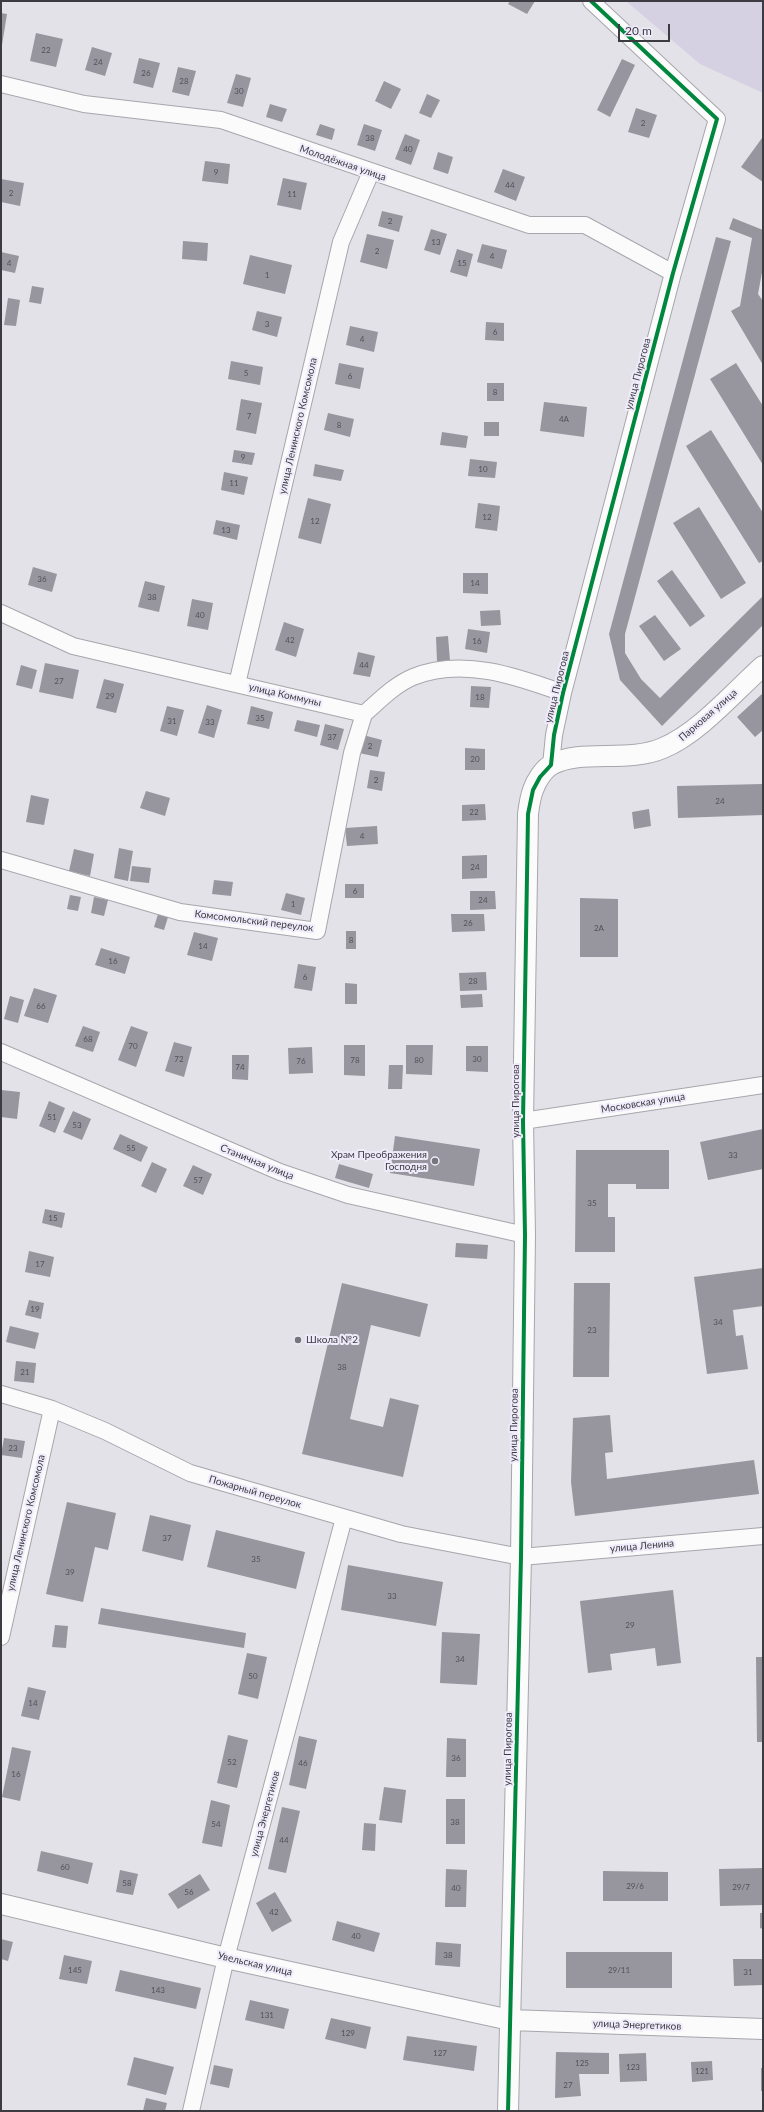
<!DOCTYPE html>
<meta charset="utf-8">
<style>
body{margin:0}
#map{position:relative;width:764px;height:2112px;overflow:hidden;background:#e3e2e8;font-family:Lato,sans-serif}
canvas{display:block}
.frame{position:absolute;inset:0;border:2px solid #3c3b41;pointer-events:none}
.scale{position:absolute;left:618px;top:24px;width:52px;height:18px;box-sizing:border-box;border:2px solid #3c3b41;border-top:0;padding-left:5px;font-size:12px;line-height:14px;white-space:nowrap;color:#3c3b41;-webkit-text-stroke:3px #efebfa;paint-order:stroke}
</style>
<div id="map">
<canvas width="764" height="2112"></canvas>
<div class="frame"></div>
<div class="scale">20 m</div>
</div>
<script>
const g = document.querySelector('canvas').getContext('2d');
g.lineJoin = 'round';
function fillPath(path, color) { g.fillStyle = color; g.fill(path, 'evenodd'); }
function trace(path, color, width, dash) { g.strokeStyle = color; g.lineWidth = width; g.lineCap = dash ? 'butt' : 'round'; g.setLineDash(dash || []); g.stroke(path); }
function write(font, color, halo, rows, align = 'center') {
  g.font = font + ' Lato,sans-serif'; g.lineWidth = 4; g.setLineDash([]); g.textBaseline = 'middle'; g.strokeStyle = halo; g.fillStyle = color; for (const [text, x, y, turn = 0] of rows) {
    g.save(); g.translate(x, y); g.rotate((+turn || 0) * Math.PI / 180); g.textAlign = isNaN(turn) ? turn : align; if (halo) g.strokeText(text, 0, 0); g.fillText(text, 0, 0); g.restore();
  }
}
const green = new Path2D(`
 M626,1h137v92l-63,-29z`);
const building = new Path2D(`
 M510,1h25l-8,13 -19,-10z
 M1,13l6,1 -5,31h-1z
 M36,33l27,6 -7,28 -26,-6z
 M92,47l20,6 -7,23 -20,-6z
 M139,58l21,5 -7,25 -20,-5z
 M622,59l13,6 -25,52 -13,-7z
 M178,67l18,4 -7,25 -17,-4z
 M236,74l15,4 -8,29 -16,-4z
 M384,81l17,8 -10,20 -16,-8z
 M427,94l13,6 -9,18 -12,-5z
 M270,104l17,5 -5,13 -16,-5z
 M636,108l21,7 -8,23 -21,-6z
 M320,124l15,5 -3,11 -16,-5z
 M364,124l18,6 -7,21 -18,-6z
 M405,134l15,6 -9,25 -16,-6z
 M762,138l1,1v43l-22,-15z
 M438,152l15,5 -5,17 -15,-5z
 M205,161l25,3 -2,20 -26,-3z
 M503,169l22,8 -9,24 -22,-9z
 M283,178l24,5 -6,27 -24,-5z
 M1,179l23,4 -4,23 -19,-4z
 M382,211l21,5 -4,16 -21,-6z
 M733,218l30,12v37l-5,27 5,7v64l-32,-54 9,-5 12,-68 -23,-9z
 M431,229l16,5 -7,21 -16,-5z
 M367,234l27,6 -7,29 -27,-7z
 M716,237l15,4 -106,393v19l16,26 19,19 103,-102v29l-101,101 -42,-46 -11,-46z
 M183,241l25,2 -1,18 -25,-2z
 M482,244l25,6 -5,19 -25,-7z
 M457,249l16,5 -6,23 -17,-5z
 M1,252l18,4 -4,17 -14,-3z
 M250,255l42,10 -7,29 -42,-10z
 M32,286l12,2 -3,16 -12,-2z
 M8,298l12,2 -4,26 -12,-1z
 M257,311l25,6 -5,20 -25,-7z
 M486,322l18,1v18l-19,-1z
 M350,326l28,6 -4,20 -28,-7z
 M231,361l32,6 -3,18 -32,-6z
 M339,363l25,5 -4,21 -25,-5z
 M736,363l27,43v59l-53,-86z
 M487,383h17v18h-17z
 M241,399l21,4 -6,31 -20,-4z
 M544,402l43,5 -3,30 -44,-6z
 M328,413l26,6 -4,18 -26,-7z
 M484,422h15v14h-15z
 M711,430l52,83v48l-4,2 -73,-117z
 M442,432l26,4 -2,12 -26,-3z
 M234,450l21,3 -3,12 -20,-3z
 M470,459l27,3 -2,16 -27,-2z
 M315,464l29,6 -3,11 -28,-5z
 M224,472l24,5 -4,18 -23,-5z
 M308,498l23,6 -10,40 -23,-6z
 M478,503l22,3 -3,25 -22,-3z
 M699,507l47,76 -25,16 -48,-76z
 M216,520l24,5 -3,15 -24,-6z
 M33,567l24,7 -5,18 -24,-7z
 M672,570l33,46 -15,11 -33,-46z
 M463,573h25v21l-25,-1z
 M145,581l20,5 -6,26 -21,-5z
 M192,599l21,4 -5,27 -21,-4z
 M500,610l1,15 -20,1 -1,-15z
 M655,615l26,34 -17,12 -25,-35z
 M284,622l20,7 -8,28 -21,-7z
 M468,629l22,3 -3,21 -22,-4z
 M448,636l2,25h-13l-1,-24z
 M358,652l17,4 -5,21 -17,-3z
 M45,663l34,7 -6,29 -34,-7z
 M21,665l16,5 -5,19 -16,-4z
 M104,679l20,5 -8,29 -20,-5z
 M471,686l20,1 -2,21 -19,-1z
 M763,693v37l-8,7 -18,-20z
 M207,705l15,5 -8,28 -16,-5z
 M167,706l17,4 -7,26 -17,-5z
 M251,706l22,6 -4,17 -22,-5z
 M297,720l23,5 -3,12 -23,-6z
 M325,724l19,5 -6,21 -18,-5z
 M363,735l19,5 -4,17 -19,-4z
 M465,748l20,1v21h-20z
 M370,770l15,2 -3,19 -15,-3z
 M763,784v31l-85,3 -1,-32z
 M146,791l24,7 -5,18 -25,-8z
 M31,795l18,4 -5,26 -18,-3z
 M485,804l1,16 -24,1v-16z
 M649,809l2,17 -17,3 -2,-17z
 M377,826l1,18 -31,2 -2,-18z
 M119,848l14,3 -5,30 -14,-3z
 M74,849l20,5 -4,22 -21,-5z
 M487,855v23l-25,1v-23z
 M132,866l19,2 -2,15 -19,-2z
 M214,880l19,2 -2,14 -19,-2z
 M345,884h19v14h-19z
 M470,891h25l1,18 -26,1z
 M286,893l19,5 -4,17 -20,-5z
 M70,895l11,2 -3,14 -11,-2z
 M94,897l14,3 -4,16 -13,-3z
 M580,898l38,1v58h-38z
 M159,911l10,3 -5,16 -10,-3z
 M451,914h33l1,17 -33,1z
 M346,931h10v18h-10z
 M194,932l24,6 -6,23 -25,-6z
 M101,948l29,9 -5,17 -30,-9z
 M298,964l18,3 -4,24 -18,-3z
 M486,972l1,18 -27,1 -1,-18z
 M345,983l12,1v20h-12z
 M34,988l23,7 -9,28 -24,-7z
 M482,994l1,13 -22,1 -1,-13z
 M10,996l14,4 -6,23 -14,-4z
 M83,1026l17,6 -7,20 -18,-6z
 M131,1026l17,6 -12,35 -18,-7z
 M174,1042l18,5 -8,30 -19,-6z
 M344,1045h21v31l-21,-1z
 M406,1045h27l-1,30 -26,-1z
 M466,1046h22v26l-22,-1z
 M312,1047l1,26 -24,1 -1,-26z
 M232,1055h17l-1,25 -16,-1z
 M389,1065h14l-1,24h-14z
 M1,1090l19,2 -3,27 -16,-2z
 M49,1101l16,7 -10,25 -16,-7z
 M73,1111l18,8 -9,21 -19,-8z
 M763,1129v40l-55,11 -8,-38z
 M120,1134l28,13 -7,15 -28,-13z
 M395,1136l85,13 -6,37 -84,-13z
 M576,1150h93v39h-33v-5h-28v33h7v35h-40z
 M152,1162l15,7 -11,24 -15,-7z
 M339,1164l34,10 -4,14 -34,-10z
 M193,1165l19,9 -9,21 -20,-9z
 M45,1209l20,4 -3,15 -20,-5z
 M456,1243l32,2 -1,14 -32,-2z
 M29,1251l25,6 -4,20 -25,-5z
 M763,1268v38l-30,4 3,26 7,-1 5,34 -41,5 -13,-97z
 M342,1283l86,21 -8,33 -49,-12 -21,94 33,8 7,-29 29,7 -16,72 -101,-23z
 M574,1283h36l-1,94h-36z
 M29,1300l15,3 -3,16 -16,-4z
 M10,1326l29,7 -4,16 -29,-7z
 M16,1361l20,2 -2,20 -20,-2z
 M610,1415l3,37 -8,1 2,26 147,-19 5,34 -184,22 -4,-34 2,-64z
 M4,1438l21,3 -3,17 -21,-3z
 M67,1502l49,11 -8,37 -13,-3 -12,55 -37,-8z
 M150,1515l41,10 -8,36 -41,-10z
 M216,1530l89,22 -9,37 -89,-22z
 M348,1565l95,17 -7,44 -95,-16z
 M673,1590l8,73 -24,3 -2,-18 -45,6 2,16 -24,3 -8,-72z
 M101,1608l145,25 -2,15 -146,-24z
 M55,1625l13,1 -2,22 -14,-1z
 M442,1632l38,2 -3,51 -37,-2z
 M247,1653l20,4 -9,42 -20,-5z
 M756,1657h7v85h-6z
 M28,1687l18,4 -7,29 -18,-4z
 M228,1735l20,5 -11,48 -20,-5z
 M299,1736l18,4 -11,49 -17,-4z
 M447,1738l19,1v38h-20z
 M12,1747l19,4 -11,50 -18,-4z
 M384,1787l22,3 -4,33 -23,-3z
 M446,1799h19v45h-19z
 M211,1800l19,5 -8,42 -20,-4z
 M282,1807l18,4 -14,62 -18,-4z
 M364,1823l12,1 -1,27 -13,-1z
 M41,1851l52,12 -5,21 -51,-13z
 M763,1868v37l-43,1 -1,-37z
 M446,1869l21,1 -1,37h-21z
 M120,1870l18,4 -5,21 -17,-3z
 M603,1871l65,1v29h-65z
 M200,1874l10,16 -32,19 -10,-15z
 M275,1892l17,29 -20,11 -16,-29z
 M760,1913h3v16l-3,-1z
 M337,1921l43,12 -6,19 -42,-12z
 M1,1939l12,3 -5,19 -7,-2z
 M436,1942l25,2 -1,23 -25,-2z
 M566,1952h106v36h-106z
 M64,1955l28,6 -5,23 -28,-5z
 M733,1959h30v26l-29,1z
 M120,1970l81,18 -5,21 -81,-18z
 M250,2000l39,9 -5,20 -39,-9z
 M331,2018l40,9 -5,22 -41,-10z
 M407,2036l70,10 -3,25 -71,-11z
 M556,2052l53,1v21h-30l2,22 -26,2z
 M646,2053l1,28 -27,1 -1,-28z
 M134,2057l40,10 -8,28 -39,-10z
 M712,2061l1,19 -21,2 -1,-20z
 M214,2065l19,4 -4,19 -19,-4z
 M761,2068h2v23h-2z
 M146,2098l21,5 -2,8h-22z`);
const minor = new Path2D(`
 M1,84l83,20 137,16 308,105h56l88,48
 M1,613l72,33 291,68c15,-13 30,-29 49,-37 49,-20 103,-1 150,16
 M237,684l104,-442 30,-70
 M551,765l3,-30 9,-42 110,-420 44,-154 -126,-118
 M1,860l179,52 137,19 35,-178 12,-39
 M1,1052l279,120 68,23 177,40
 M523,1121l240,-36
 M1,1394l51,15 53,22 85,42 211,61 120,23 242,-21
 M1,1637l51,-228
 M191,2111l35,-153 118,-440`);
const tertiary = new Path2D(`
 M1,1904l225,54 284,62 253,9
 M508,2111l13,-554 4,-322 -2,-114 5,-307c1,-8 2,-16 5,-24 3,-9 11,-22 20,-26 28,-15 76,-1 110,-16 36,-15 71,-56 100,-82`);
const cycleway = new Path2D(`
 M508,2111l13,-554 4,-322 -2,-114 5,-307 5,-24 7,-13 11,-12 3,-30 9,-42 110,-420 44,-154 -126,-118`);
const markers = [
 [435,1161,4,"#76757b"],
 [298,1340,4,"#76757b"]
];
const numberNames = [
 ["22",46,50],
 ["24",98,62],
 ["26",146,73],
 ["28",184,81],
 ["30",239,91],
 ["2",643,123],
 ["38",370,138],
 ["40",408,149],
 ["9",216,172],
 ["44",510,185],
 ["2",11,193],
 ["11",292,194],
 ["2",390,221],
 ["13",436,242],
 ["2",377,251],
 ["4",492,256],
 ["4",9,263],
 ["15",462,263],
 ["1",267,275],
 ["3",267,324],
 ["6",495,332],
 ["4",362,339],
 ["5",246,373],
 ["6",350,376],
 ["8",495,392],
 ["7",249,416],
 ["4А",564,419],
 ["8",339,425],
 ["9",243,457],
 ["10",483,469],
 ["11",234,483],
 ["12",487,517],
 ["12",315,521],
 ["13",226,530],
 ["36",42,579],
 ["14",475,583],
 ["38",152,597],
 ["40",200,615],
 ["42",290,640],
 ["16",477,641],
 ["44",364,665],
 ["27",59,681],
 ["29",110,696],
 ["18",480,697],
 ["35",260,718],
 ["31",172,721],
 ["33",210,722],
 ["37",332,737],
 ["2",370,746],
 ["20",475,759],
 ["2",376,780],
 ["24",720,801],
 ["22",474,812],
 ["4",362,836],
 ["24",475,867],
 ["6",355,891],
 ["24",483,900],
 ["1",293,904],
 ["26",468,923],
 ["2А",599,928],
 ["8",351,940],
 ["14",203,946],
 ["16",113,961],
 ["6",305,977],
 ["28",473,981],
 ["66",41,1006],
 ["68",88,1039],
 ["70",133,1046],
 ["72",179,1059],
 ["30",477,1059],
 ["78",355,1060],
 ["80",419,1060],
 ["76",301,1061],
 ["74",240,1067],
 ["51",52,1117],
 ["53",77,1125],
 ["55",131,1148],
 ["33",733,1155],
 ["57",198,1180],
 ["35",592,1203],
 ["15",53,1218],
 ["17",40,1264],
 ["19",35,1309],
 ["34",718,1322],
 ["23",592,1330],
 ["38",342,1367],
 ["21",25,1372],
 ["23",13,1448],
 ["37",167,1538],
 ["35",256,1559],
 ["39",70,1572],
 ["33",392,1596],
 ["29",630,1625],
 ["34",460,1659],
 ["50",253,1676],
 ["14",33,1703],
 ["36",456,1758],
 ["52",232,1762],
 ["46",303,1763],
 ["16",16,1774],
 ["38",455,1822],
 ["54",216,1824],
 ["44",284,1840],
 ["60",65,1867],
 ["58",127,1883],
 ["29/6",635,1886],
 ["29/7",741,1887],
 ["40",456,1888],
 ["56",189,1892],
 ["42",274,1912],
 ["40",356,1936],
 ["38",448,1955],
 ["145",75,1970],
 ["29/11",619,1970],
 ["31",748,1972],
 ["143",158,1990],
 ["131",267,2015],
 ["129",348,2033],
 ["127",440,2053],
 ["125",582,2063],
 ["123",633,2067],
 ["121",702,2071],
 ["27",568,2085]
];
const streetNames = [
 ["Молодёжная улица",343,163,19],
 ["улица Пирогова",638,374,-75],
 ["улица Ленинского Комсомола",298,426,-77],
 ["улица Пирогова",557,687,-76],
 ["улица Коммуны",285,695,13],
 ["Парковая улица",708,715,-41],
 ["Комсомольский переулок",254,921,7],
 ["улица Пирогова",516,1101,-90],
 ["Московская улица",643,1103,-9],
 ["Станичная улица",257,1162,22],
 ["улица Пирогова",514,1425,-89],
 ["Пожарный переулок",255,1492,16],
 ["улица Ленинского Комсомола",26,1523,-77],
 ["улица Ленина",642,1546,-5],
 ["улица Пирогова",508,1749,-89],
 ["улица Энергетиков",265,1814,-75],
 ["Увельская улица",255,1964,13],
 ["улица Энергетиков",637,2025,2]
];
const poiNames = [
 ["Храм Преображения",427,1155],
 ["Господня",427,1167],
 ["Школа №2",306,1340,"left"]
];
fillPath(green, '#d5d1e2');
fillPath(building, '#97959e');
trace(minor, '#a7a6ac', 18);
trace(tertiary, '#a7a6ac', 22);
trace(minor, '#fbfbfc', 16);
trace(tertiary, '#fbfbfc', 20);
trace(cycleway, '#00873e', 4);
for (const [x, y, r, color] of markers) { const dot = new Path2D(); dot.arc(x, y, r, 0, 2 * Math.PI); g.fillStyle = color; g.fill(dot); trace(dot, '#efebfa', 1.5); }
write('8px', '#535258', null, numberNames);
write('10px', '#3c3b41', '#efebfa', streetNames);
write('10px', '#3c3b41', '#efebfa', poiNames, 'right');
</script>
